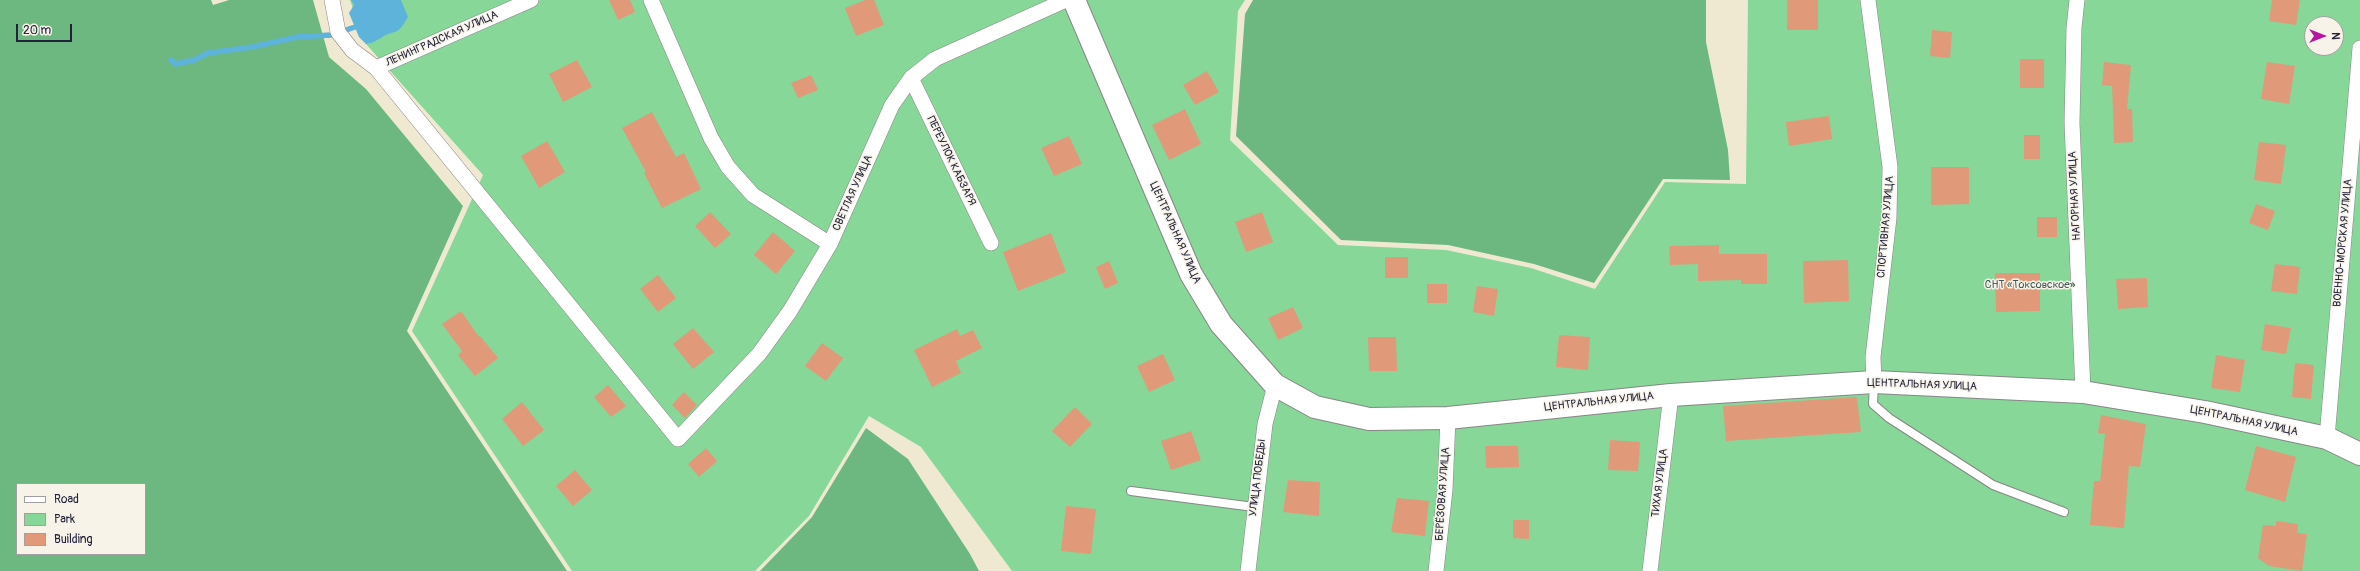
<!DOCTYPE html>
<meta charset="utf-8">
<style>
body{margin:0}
#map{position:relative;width:2360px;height:571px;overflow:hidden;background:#efe9d1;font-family:Pangolin,sans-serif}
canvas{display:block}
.legend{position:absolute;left:16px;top:483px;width:130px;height:72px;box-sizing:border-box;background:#f7f3e8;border:1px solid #a29fa3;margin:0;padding:5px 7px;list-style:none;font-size:12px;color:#22223b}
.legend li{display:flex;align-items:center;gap:8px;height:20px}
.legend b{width:20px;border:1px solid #a29fa3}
.north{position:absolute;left:2304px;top:16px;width:40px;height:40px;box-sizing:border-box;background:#f7f3e8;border:1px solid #a29fa3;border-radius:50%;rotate:90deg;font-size:11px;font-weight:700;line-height:16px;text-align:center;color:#22223b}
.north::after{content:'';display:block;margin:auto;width:14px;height:18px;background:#b5179e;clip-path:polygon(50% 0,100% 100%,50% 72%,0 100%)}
.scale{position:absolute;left:16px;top:24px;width:56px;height:18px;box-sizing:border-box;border:2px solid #22223b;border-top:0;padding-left:5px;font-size:12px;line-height:14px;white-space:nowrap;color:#22223b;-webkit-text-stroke:3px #f7f3e8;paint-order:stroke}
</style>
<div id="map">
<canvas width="2360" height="571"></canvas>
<ul class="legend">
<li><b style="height:5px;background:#fff"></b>Road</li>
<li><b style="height:11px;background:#86d798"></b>Park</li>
<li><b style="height:11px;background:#e19a79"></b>Building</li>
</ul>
<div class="north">N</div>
<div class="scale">20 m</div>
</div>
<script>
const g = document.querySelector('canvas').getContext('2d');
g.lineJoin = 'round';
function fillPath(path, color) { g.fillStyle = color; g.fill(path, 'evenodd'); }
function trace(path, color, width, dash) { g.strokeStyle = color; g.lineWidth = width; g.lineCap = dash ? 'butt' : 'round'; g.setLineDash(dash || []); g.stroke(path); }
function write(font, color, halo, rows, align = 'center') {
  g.font = font + ' Pangolin,sans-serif'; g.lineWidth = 3; g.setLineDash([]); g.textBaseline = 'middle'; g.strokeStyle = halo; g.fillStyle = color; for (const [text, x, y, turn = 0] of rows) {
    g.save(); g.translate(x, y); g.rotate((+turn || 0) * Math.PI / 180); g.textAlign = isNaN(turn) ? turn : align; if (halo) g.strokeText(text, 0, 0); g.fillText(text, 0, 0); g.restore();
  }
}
const green = new Path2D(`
 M350,0h895l-7,11 -8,129 108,105 108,5 85,18 64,21 70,-107 81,2 2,-184h612v571h-1348l-91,-124 -52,-31 -60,100 -54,55h-183l-160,-240 71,-156 -117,-131zM2312,24h24v24h-24z`);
const forest = new Path2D(`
 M0,0h211l2,5 16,-5h84l16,57 37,32 97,117 -56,125 160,240h-567zM17,484h128v70h-128z
 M1253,0h453v42l22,108 2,30 -67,-1 -69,104 -60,-19 -86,-19 -107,-5 -105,-104 9,-122z
 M866,428l42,31 62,95 9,17h-219l52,-54z`);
const water = new Path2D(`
 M351,0h50l7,17c-12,21 -12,11 -27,21 -6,3 -8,5 -15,6l-7,-7 -10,-24 5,-8z`);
const stream = new Path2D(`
 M171,60l5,4 18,-4 14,-7 44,-6 45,-10 34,-2 24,-8`);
const building = new Path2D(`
 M609,0h21l5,12 -17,8z
 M865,0h9l10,25 -28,11 -11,-28z
 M1787,0h31v30h-31z
 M2272,0h28l-4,25 -27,-4z
 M1932,30l20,2 -2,26 -20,-2z
 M2020,59h24v29h-24z
 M577,60l15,27 -29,15 -14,-28z
 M2104,62l27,3 -4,44h5l1,33 -19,1 -2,-57 -10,-1z
 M2267,62l28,4 -6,38 -28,-5z
 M1207,71l12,21 -24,13 -12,-20z
 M811,75l7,15 -20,8 -7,-15z
 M1185,109l16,35 -32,16 -17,-35z
 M652,112l24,45 8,-4 17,36 -39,19 -18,-35 2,-1 -24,-44z
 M1829,116l3,23 -43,7 -3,-24z
 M2024,135h16v24h-16z
 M1069,136l13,28 -28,12 -13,-28z
 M547,141l18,31 -26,16 -18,-32z
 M2259,142l27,3 -5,39 -27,-4z
 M1931,167h38v37l-38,1z
 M2256,204l19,7 -7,19 -19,-7z
 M710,212l21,22 -16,14 -20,-22z
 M1262,212l11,30 -27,10 -11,-30z
 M2037,217h20v20h-20z
 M773,232l22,19 -19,23 -22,-19z
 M1051,233l15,39 -48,19 -15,-39z
 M1719,245v9h48v30h-26v-4l-43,1v-17l-28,1 -1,-19z
 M1385,257h23v21h-23z
 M1848,260l1,41 -45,2 -1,-42z
 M1109,261l9,22 -13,6 -9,-22z
 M2275,264l25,3 -3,27 -26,-3z
 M1995,273h45v38l-44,1z
 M658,275l18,23 -18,14 -18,-23z
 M2147,278l1,29 -30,2 -2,-30z
 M1427,284h20v19h-20z
 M1477,286l21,3 -4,27 -21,-4z
 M1293,307l10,21 -25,12 -10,-22z
 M461,311l18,26 1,-1 18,22 -23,18 -17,-21 4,-4 -20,-27z
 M2265,324l26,4 -5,26 -25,-4z
 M693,328l21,24 -21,17 -20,-25z
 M957,329l3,7 13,-6 9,18 -26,13 5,12 -29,14 -18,-37z
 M1559,335l31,2 -2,33 -32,-3z
 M1368,337h28l1,34h-28z
 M822,343l21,15 -17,23 -21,-15z
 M1163,354l12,26 -26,12 -12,-26z
 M2216,355l29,5 -5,32 -29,-4z
 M2295,363l19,2 -3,34 -19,-2z
 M608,385l18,21 -15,11 -17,-20z
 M684,392l13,13 -12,13 -13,-13z
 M1857,397l4,35 -135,9 -3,-35z
 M522,402l22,28 -21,16 -21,-27z
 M1075,407l17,17 -22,23 -18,-16z
 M2101,415l45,9 -6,43 -11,-1 -5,62 -34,-3 4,-44h6l5,-47 -7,-1z
 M1191,431l10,29 -30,10 -10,-29z
 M1610,440l30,2 -2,29 -30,-1z
 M1485,446h33l1,21 -33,1z
 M2256,446l40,11 -11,45 -40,-12z
 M706,448l11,13 -18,16 -11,-13z
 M575,470l17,20 -19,16 -17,-20z
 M1288,480l32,2 -1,34 -36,-4z
 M1397,498l32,3 -4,35 -34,-4z
 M1066,506l30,3 -5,45 -30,-3z
 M1513,520h16v19l-16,-1z
 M2276,521l22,3 -1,9 10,1 -5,37 -33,-5 -11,-8 5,-33 13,1z`);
const lane = new Path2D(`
 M1874,382l-1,22 16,14 104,67 71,27
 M1131,491l123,16`);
const street = new Path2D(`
 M332,0l6,32 14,18 24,18 302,371 81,-85 31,-43 40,-67 62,-139 19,-27 24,-19 131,-59
 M651,0l60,138 17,29 25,28 77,49
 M1868,0l22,167 -1,51 -16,139 1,25
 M2077,0l-3,28 -2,95 11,269
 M376,68l155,-68
 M911,78l80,165
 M2327,438l33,-390
 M1248,571l17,-147 10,-39
 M1436,571l9,-81 3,-72
 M1650,571l21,-176`);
const secondary = new Path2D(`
 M1074,0l117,274 30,50 54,61 40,22 54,12 79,-1 223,-23 203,-13 209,10 122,20 122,26 33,16`);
const streetNames = [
 ["ЛЕНИНГРАДСКАЯ УЛИЦА",442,39,-24],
 ["ПЕРЕУЛОК КАБЗАРЯ",951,161,64],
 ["СВЕТЛАЯ УЛИЦА",853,193,-66],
 ["НАГОРНАЯ УЛИЦА",2075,196,-93],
 ["СПОРТИВНАЯ УЛИЦА",1886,227,-85],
 ["ЦЕНТРАЛЬНАЯ УЛИЦА",1175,233,66],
 ["ВОЕННО-МОРСКАЯ УЛИЦА",2343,243,-85],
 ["ЦЕНТРАЛЬНАЯ УЛИЦА",1922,385,2],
 ["ЦЕНТРАЛЬНАЯ УЛИЦА",1599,402,-6],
 ["ЦЕНТРАЛЬНАЯ УЛИЦА",2244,421,12],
 ["УЛИЦА ПОБЕДЫ",1258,478,-83],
 ["ТИХАЯ УЛИЦА",1660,483,-83],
 ["БЕРЁЗОВАЯ УЛИЦА",1443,494,-86]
];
const parkNames = [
 ["СНТ «Токсовское»",2030,285]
];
fillPath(green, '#86d798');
fillPath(forest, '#6cb880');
fillPath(water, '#5eb3da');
trace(stream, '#5eb3da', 5.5);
fillPath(building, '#e19a79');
trace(lane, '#888686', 10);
trace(street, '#888686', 16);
trace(secondary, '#888686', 24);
trace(lane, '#fff', 8);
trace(street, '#fff', 15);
trace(secondary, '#fff', 22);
write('11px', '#22223b', '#f7f3e8', streetNames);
write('11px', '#405857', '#f7f3e8', parkNames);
</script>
